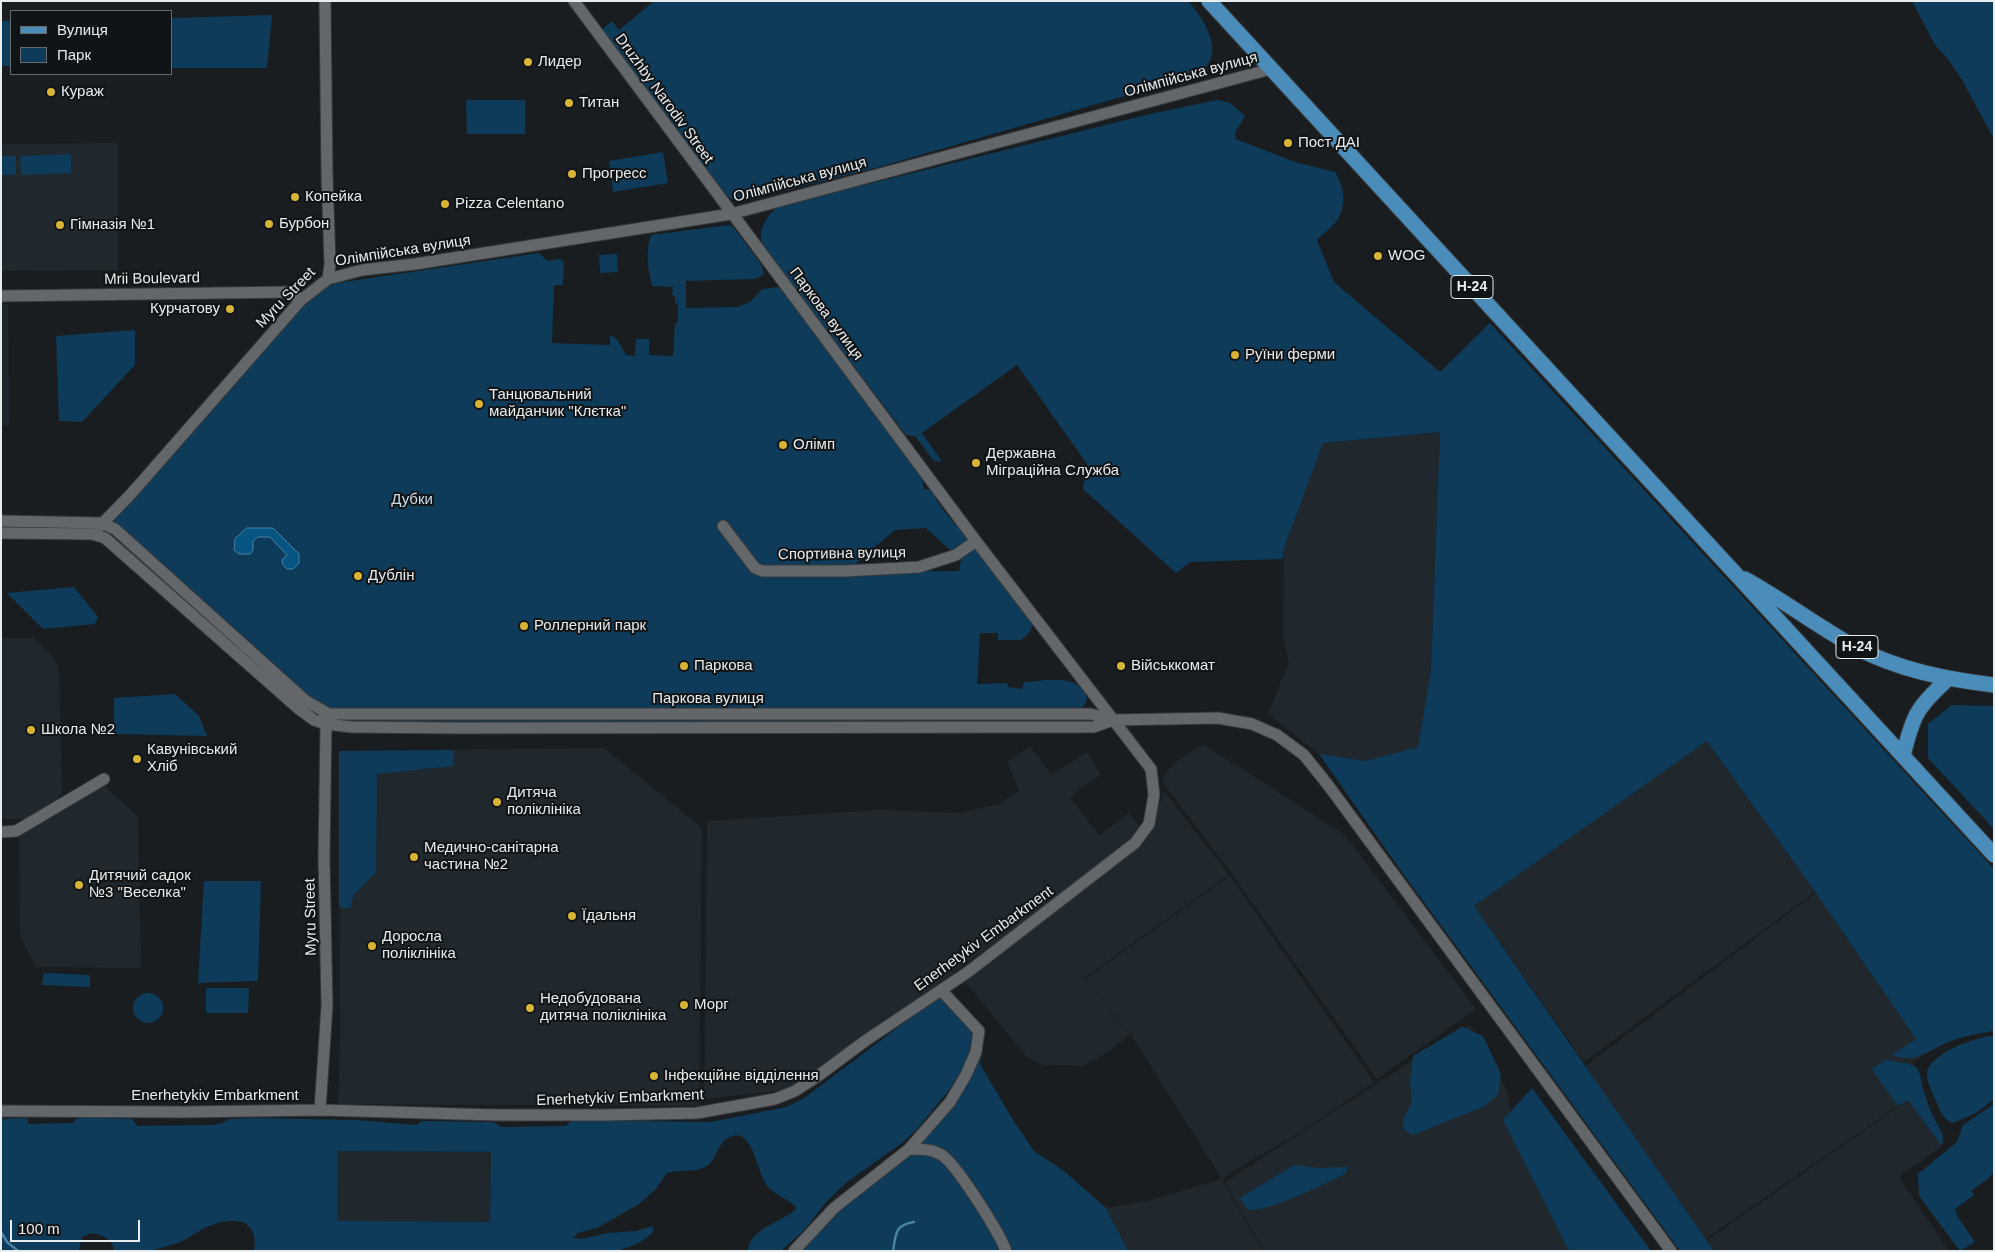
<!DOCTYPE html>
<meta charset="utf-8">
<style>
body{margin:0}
#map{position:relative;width:1995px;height:1252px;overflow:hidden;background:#1a1d1f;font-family:Arial,sans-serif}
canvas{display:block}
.frame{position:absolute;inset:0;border:2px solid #e9eced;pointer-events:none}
.legend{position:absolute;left:10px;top:10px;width:162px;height:65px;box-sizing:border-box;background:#111416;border:1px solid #676a6c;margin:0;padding:6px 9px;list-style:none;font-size:15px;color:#e9eced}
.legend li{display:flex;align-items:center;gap:10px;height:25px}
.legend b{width:25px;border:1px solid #676a6c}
.scale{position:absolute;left:10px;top:1220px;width:130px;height:22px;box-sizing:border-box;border:2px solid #e9eced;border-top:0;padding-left:6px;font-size:15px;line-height:18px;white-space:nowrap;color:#e9eced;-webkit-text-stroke:4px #111416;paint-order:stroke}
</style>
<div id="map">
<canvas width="1995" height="1252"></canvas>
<div class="frame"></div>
<ul class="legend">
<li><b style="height:6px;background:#4a8cba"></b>Вулиця</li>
<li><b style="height:14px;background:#0d3b59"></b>Парк</li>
</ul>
<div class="scale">100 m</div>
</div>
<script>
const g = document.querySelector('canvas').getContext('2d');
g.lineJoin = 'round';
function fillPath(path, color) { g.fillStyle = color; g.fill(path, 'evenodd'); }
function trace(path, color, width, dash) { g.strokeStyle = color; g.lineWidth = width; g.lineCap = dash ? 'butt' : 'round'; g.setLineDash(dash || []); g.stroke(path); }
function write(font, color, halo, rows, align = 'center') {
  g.font = font + ' Arial,sans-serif'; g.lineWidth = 4; g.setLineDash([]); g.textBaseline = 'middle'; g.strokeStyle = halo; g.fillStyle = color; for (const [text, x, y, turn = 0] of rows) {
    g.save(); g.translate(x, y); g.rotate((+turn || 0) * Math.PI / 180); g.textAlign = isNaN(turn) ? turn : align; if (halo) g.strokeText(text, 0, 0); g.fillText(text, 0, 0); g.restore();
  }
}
const built = new Path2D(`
 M118,143v127l-117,1v-127z
 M1,304h7l1,121h-8z
 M1440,432l-9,237 -13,78 -52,14 -47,-7 -51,-40 21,-52 -6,-25 1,-89 39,-105z
 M1,638h33l19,19 6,12 3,122 -6,15 -27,13h-28z
 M1707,741l108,151 -231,170 -110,-156z
 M1203,744l142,91 131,174 -99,70 -145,-205 -71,-94 12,-16z
 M1030,746l22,29 35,-23 14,22 -31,23 29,38 30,-22 12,16 -19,19 -92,69 -236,172 -90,10 3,-278 173,-11 82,3 37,-9 20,-14 -12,-28z
 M604,748l98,80 -3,278 -361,-2 2,-66 -1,-287z
 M104,785l34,32 3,151 -105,-1 -16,-30 -1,-104z
 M1164,791l65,84 -145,103 46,56 -23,19 -24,13 -40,-1 -17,-9 -62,-76 100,-74 79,-63 10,-19z
 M1230,876l144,206 -75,51 -71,41 -6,6 41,71h-135l-22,-43 46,-8 70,-21 -92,-146 -45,-54z
 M1816,893l110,160 -43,30 16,22 -194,134 -120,-173z
 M1469,1024l37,64 8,40 66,123h-316l-39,-69z
 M1908,1100l34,46 -43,31 50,74h-235l-8,-10z
 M338,1151l153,1 -1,70 -153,-1z`);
const green = new Path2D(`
 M654,1h534c15,17 38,50 14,70 -4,3 -11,5 -15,7l-308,89 -140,35 -8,-3 -5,-4 -125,-165 11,-9 7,9z
 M1912,1h82v138l-32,-59 -14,-21 -13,-14z
 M272,15l-5,53h-96v-50z
 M1,21h10v45h-10z
 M466,100h59v34h-58z
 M1217,100l13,3 15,13 -10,17 1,6 59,23 40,10c8,13 12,30 4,45 -4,8 -15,16 -22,23l17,42 106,90 50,-49 504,546v162c-15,2 -29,5 -43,10 -20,7 -34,24 -59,14l24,-16 -100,-146 -109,-152 -233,165 240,345h-34l-281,-383 -80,-114 47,7 52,-14 13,-78 9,-237 -117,11 -39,105 -1,11 -93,3 -14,11 -93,-84 4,-25 -70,-99 -95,68 19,27 -1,2 -7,-2 -18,-24 -9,-1 -140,-185c-2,-4 -5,-9 -5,-12 -1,-12 9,-27 19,-32l370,-92z
 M663,152l5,31 -55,9 -4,-31z
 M71,154v19l-50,2 -1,-19z
 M1,156h15v19h-15z
 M729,225l4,2 28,37 3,10 -8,5 -70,2v27l52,-1 12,-5 12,-13 17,-2 142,187 3,15 9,1 3,4v6l20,26 8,1 4,7 -3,9 -9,6 -6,1 -24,-22 -31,2 -38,32 -1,10 103,-1c3,-17 2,-17 18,-24l55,74c2,8 -5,15 -11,19h-23v-7h-18l-3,51 30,-1 1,4 14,2 2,-7c18,-1 50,-8 61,10 4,7 1,12 -4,17h-750l-15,-6 -206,-180 198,-223 16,-12 13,-5 202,-30 8,8 13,-2 4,3 -1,23h-9l-2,58 58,2v-10l7,4 9,16 9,1 1,-17h13v16l24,1 2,-33h3v-19l-3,-1v-7l-3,-1 1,-8 -21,-1c-4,-16 -7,-35 -1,-51z
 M617,254l1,18 -18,1 -1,-18z
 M135,330v35l-53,57 -23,-1 -3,-85z
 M74,587l24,30 -3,7 -52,5 -36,-36z
 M175,694l24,22 8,20 -93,-2v-36z
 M1952,705l42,1v123l-66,-71v-34z
 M352,718l738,1v4l-738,-2z
 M454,750l-1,16 -76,8 -1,98 -23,24 -2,12 -12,-1v-156z
 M204,881h57l-3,100 -60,2z
 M44,973l46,2v12l-48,-2z
 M206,988h43l-1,25h-42z
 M133 1008a15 15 0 1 1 30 0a15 15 0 1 1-30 0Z
 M941,995l33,36 -4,23 -6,13 -15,23 -32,39 -15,14 -55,39 -20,19 -22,28 -24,22h-33c2,-23 33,-28 48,-42v-2c-8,-8 -21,-12 -28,-20 -12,-14 -15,-64 -40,-49 -12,6 -11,24 -23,29 -11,6 -26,2 -38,6l-12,17 -16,14 -42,24 -19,5 -5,5 8,1 27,-6 28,-2 17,-5v6c-9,9 -21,15 -34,18l-365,1c6,-34 -23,-35 -47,-24 -9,4 -18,11 -27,15 -9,3 -18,6 -27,8 -11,2 -27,1 -39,1 -2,-13 -11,-16 -23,-18l-9,4 -3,14h-78v-132l26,-1 1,6 44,-1 8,-6 52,2 6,7 75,-1 9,-2 7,-4 25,-1 103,2 60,5 5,-4 71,1 8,5 65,-1 6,-6 138,2 76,-15 17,-8zM338,1151l153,1 -1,70 -153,-1z
 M1462,1027l21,9 18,38 -3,21 -15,12 -70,28 -9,-5 -1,-10 9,-18 -2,-21 3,-25z
 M1989,1036h5v63l-18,14 -23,10c-10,-3 -14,-15 -18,-24 -3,-8 -9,-18 -8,-26 3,-20 46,-34 62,-37z
 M982,1052l-2,12 33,56 21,31 30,20 42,37 22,43h-330l15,-18 102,-89z
 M1887,1059c9,5 24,3 29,8 5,5 5,15 7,22 3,8 5,17 9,25 5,11 14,19 10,32l-34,-46 -10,6 -26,-37z
 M1532,1088l119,163h-82l-66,-131z
 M1994,1104v67l-5,7 -18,13 3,4 -19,14 3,8 17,25 -15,9 -41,-55 -1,-22 39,-32 6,-17z
 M1294,1165l25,3 29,-1 -3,7c-21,10 -76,38 -97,36l-8,-12z`);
const water = new Path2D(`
 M247,528h26l26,26v9l-6,6h-6l-4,-4 -1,-5 5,-5 -17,-18h-12l-5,4v9l-3,4h-11l-5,-4 1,-11z`);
const stream = new Path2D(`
 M1,1232l6,10 11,9
 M893,1251c3,-16 1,-26 21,-29`);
const minor = new Path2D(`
 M325,1l2,174 3,89 -2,15
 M1,296l289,-4 11,8
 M1,521l101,2 13,6 191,172 23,13h762l22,6 105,-2 34,6 25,11 27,20 24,30 343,466
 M723,526l32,42 7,3h83l74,-4 37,-12 20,-14
 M1,533l91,1 13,4 194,171 15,11 12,4 25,3 107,1 636,-1 19,-7
 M92,534l39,-40 170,-194 27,-21 34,-9 53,-6 316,-50 540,-145
 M1,832l15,-1 88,-52
 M320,1110l7,-104 -3,-148 2,-134 -2,-7
 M1,1111l182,1 137,-2 178,5h106l93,-2 78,-14 20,-8 23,-15 47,-35 103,-69 167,-129 14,-19 5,-29 -3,-26 -175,-228 -402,-540
 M909,1149c11,0 22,0 31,5 15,7 60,80 66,97
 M794,1251l40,-43 75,-59 41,-47 16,-27 10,-23 3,-21 -38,-41`);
const major = new Path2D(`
 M1209,1l785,854
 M1745,579c38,21 72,47 110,68 44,23 90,32 139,38
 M1903,756c10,-41 14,-49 45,-77`);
const markers = [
 [528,62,5,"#d7b434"],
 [51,92,5,"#d7b434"],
 [569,103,5,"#d7b434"],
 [1288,143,5,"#d7b434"],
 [572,174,5,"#d7b434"],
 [295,197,5,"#d7b434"],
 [445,204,5,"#d7b434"],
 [269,224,5,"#d7b434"],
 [60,225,5,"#d7b434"],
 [1378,256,5,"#d7b434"],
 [230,309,5,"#d7b434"],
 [1235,355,5,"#d7b434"],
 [479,404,5,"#d7b434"],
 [783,445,5,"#d7b434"],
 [976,463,5,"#d7b434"],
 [358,576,5,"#d7b434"],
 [524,626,5,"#d7b434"],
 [684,666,5,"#d7b434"],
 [1121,666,5,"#d7b434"],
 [31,730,5,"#d7b434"],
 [137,759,5,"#d7b434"],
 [497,802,5,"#d7b434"],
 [414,857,5,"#d7b434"],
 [79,885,5,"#d7b434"],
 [572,916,5,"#d7b434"],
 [372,946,5,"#d7b434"],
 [684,1005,5,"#d7b434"],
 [530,1008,5,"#d7b434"],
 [654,1076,5,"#d7b434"]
];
const shields = [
 [1472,287,42],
 [1857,647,42]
];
const shieldNames = [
 ["Н-24",1472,287],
 ["Н-24",1857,647]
];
const poiNames = [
 ["Лидер",538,62],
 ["Кураж",61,92],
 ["Титан",579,103],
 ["Пост ДАІ",1298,143],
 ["Прогресс",582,174],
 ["Копейка",305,197],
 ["Pizza Celentano",455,204],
 ["Бурбон",279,224],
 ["Гімназія №1",70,225],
 ["WOG",1388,256],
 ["Курчатову",220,309,"right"],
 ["Руїни ферми",1245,355],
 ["Танцювальний",489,395],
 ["майданчик \"Клєтка\"",489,412],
 ["Олімп",793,445],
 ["Державна",986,454],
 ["Міграційна Служба",986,471],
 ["Дублін",368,576],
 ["Роллерний парк",534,626],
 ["Паркова",694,666],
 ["Військкомат",1131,666],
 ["Школа №2",41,730],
 ["Кавунівський",147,750],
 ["Хліб",147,767],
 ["Дитяча",507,793],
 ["поліклініка",507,810],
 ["Медично-санітарна",424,848],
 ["частина №2",424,865],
 ["Дитячий садок",89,876],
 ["№3 \"Веселка\"",89,893],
 ["Їдальня",582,916],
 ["Доросла",382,937],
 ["поліклініка",382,954],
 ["Недобудована",540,999],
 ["дитяча поліклініка",540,1016],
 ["Морг",694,1005],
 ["Інфекційне відділення",664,1076]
];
const streetNames = [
 ["Олімпійська вулиця",1191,75,-15],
 ["Druzhby Narodiv Street",664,99,54],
 ["Олімпійська вулиця",800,180,-15],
 ["Олімпійська вулиця",403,251,-9],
 ["Mrii Boulevard",152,279,-1],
 ["Myru Street",286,298,-46],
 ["Паркова вулиця",826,314,53],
 ["Спортивна вулиця",842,554,-1],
 ["Паркова вулиця",708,699],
 ["Myru Street",311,917,-91],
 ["Enerhetykiv Embarkment",984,939,-36],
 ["Enerhetykiv Embarkment",215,1096],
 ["Enerhetykiv Embarkment",620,1098,-2]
];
const parkNames = [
 ["Дубки",412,500]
];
fillPath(built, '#20282e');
fillPath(green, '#0d3b59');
fillPath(water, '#065583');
trace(water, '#4a82a3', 1);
trace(stream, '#4a82a3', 2.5);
trace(minor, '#37393b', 13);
trace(major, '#37393b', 17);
trace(minor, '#64676a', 11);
trace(major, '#4a8cba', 15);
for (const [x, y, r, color] of markers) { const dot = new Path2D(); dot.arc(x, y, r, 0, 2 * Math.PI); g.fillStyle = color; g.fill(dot); trace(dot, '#111416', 2); }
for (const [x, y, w] of shields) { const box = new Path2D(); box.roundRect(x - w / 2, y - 11.5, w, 23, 4); g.fillStyle = '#111416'; g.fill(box); trace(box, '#e9eced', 1); }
write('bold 14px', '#e9eced', null, shieldNames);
write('15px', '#e9eced', '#111416', poiNames, 'left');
write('15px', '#e9eced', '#111416', streetNames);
write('15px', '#c9ddee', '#111416', parkNames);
</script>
